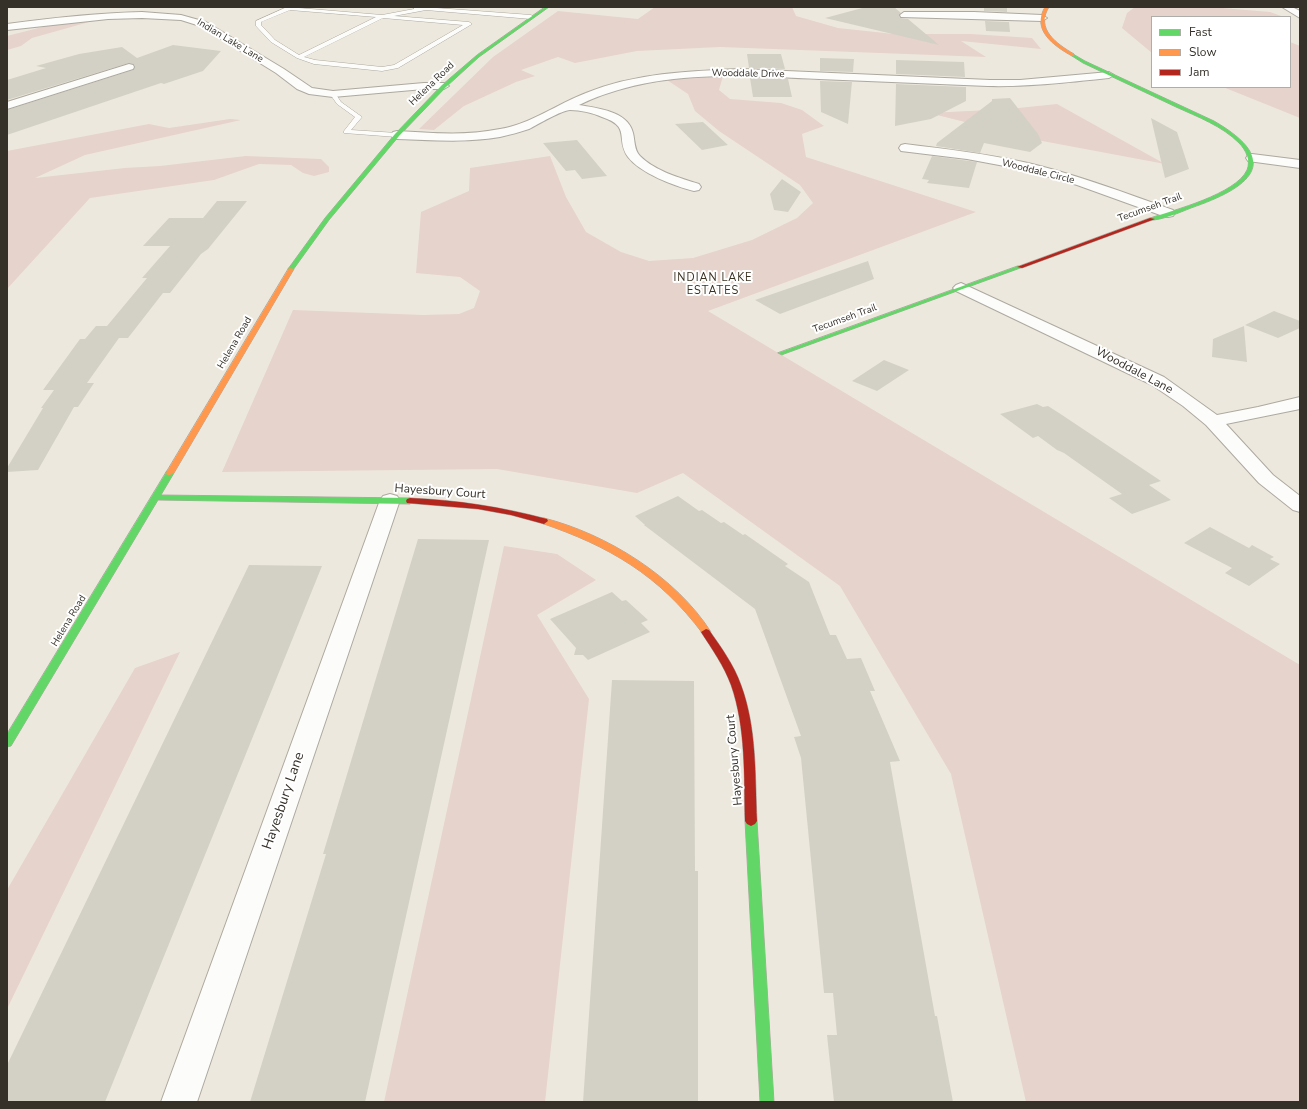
<!DOCTYPE html>
<style>
body{margin:0}
#map{position:relative;width:1307px;height:1109px;overflow:hidden;background:#ede8dd;font-family:"Nunito Sans",sans-serif}
canvas{display:block}
.frame{position:absolute;inset:0;border:8px solid #353129;pointer-events:none}
.legend{position:absolute;left:1151px;top:16px;width:140px;height:72px;box-sizing:border-box;background:#fff;border:1px solid #aeada9;margin:0;padding:5px 7px;list-style:none;font-size:12px;color:#353129}
.legend li{display:flex;align-items:center;gap:8px;height:20px}
.legend b{width:20px;border:1px solid #aeada9}
</style>
<div id="map">
<canvas width="1307" height="1109"></canvas>
<div class="frame"></div>
<ul class="legend">
<li><b style="height:5px;background:#63d668"></b>Fast</li>
<li><b style="height:5px;background:#ff974d"></b>Slow</li>
<li><b style="height:5px;background:#b3261e"></b>Jam</li>
</ul>
</div>
<script>
const g = document.querySelector('canvas').getContext('2d');
g.lineJoin = 'round';
function fillPath(path, color) { g.fillStyle = color; g.fill(path, 'evenodd'); }
function trace(path, color, width, dash) { g.strokeStyle = color; g.lineWidth = width; g.lineCap = dash ? 'butt' : 'round'; g.setLineDash(dash || []); g.stroke(path); }
function write(font, color, halo, rows, align = 'center') {
  g.font = font + ' "Nunito Sans",sans-serif'; g.lineWidth = 4; g.setLineDash([]); g.textBaseline = 'middle'; g.strokeStyle = halo; g.fillStyle = color; for (const [text, x, y, turn = 0] of rows) {
    g.save(); g.translate(x, y); g.rotate((+turn || 0) * Math.PI / 180); g.textAlign = isNaN(turn) ? turn : align; if (halo) g.strokeText(text, 0, 0); g.fillText(text, 0, 0); g.restore();
  }
}
const green = new Path2D(`
 M655,7h137l4,9 42,12 56,6h77l61,4 9,11 -80,-8 25,16 -266,-10 -83,4 -62,12 -17,-6 -37,13 14,6 -19,6 -52,24 -30,24 -15,-1 74,-72 65,-46 80,8z
 M1135,7h75l60,5 14,5h-132v36l-30,-25 5,-15z
 M82,20l7,2 -57,16 -11,8 -14,4v-14l59,-15z
 M1290,42l10,4v72l-77,-31h67z
 M693,76h30l-4,14 11,9 51,4 21,7 22,16 -22,8 4,23 170,55 -268,99 592,354v437h-274l-75,-328 -111,-188 -157,-113 -46,20 -140,-24 -275,3 71,-162 130,5 36,-1 15,-6 6,-17 -20,-14 -44,-4 5,-61 48,-21 1,-23 80,-12 16,41 20,35 35,20 28,9 44,-3 59,-18 45,-22 16,-15 -13,-18 -81,-54 -24,-20 -7,-17 -21,-14z
 M1057,104l108,60 -128,-24 -108,-27 80,-4z
 M230,119l11,1 -156,35 -50,23 90,-10 35,-2 86,-10 75,3 8,8v5l-15,4 -11,-3 -12,-8 -32,-1 -45,16 -124,18 -83,91v-138l142,-27 20,4z
 M504,546l53,8 39,26 -59,35 52,84 -44,403h-161z
 M180,652l-173,357v-119l128,-222z`);
const building = new Path2D(`
 M866,7h28l7,6 -2,2 1,3 8,1 31,26 -114,-27z
 M984,7h23v5l-23,-1z
 M985,21l24,1 1,10 -24,-1z
 M173,45l48,6 -18,20 -39,13 -3,-1 -154,52v-25l126,-40 2,-4 -2,-2 -4,-1 -122,37v-20l39,-12 -10,-2 43,-12 43,-7 15,11z
 M747,54h34l4,15 -36,-1z
 M820,58l34,1 -1,13 -33,-1z
 M896,60l68,2 1,15 -69,-3z
 M750,78l38,1 4,18h-39z
 M820,81l32,1 -4,42 -27,-12z
 M896,84l70,3v14l-35,18 -36,7z
 M1010,98l28,36 4,9 -12,9 -46,-9 -4,10 -44,-7 1,-3 55,-42v-2z
 M1151,118l26,14 12,37 -24,9z
 M703,122l25,23 -26,5 -27,-26z
 M577,140l30,36 -25,3 -7,-9 -9,1 -23,-28z
 M932,156l45,6 -8,26 -42,-5 2,-3 -7,-1z
 M782,179l19,13 -13,20 -14,-2 -4,-16z
 M217,201h30l-39,48 -7,5 -31,39h-7l-35,45h-9l-32,45h7l-16,24h-4l-36,63 -31,2v-4l36,-60h-2l13,-18h-11l37,-51h5l11,-13h11l40,-48h-5l28,-32h-27l26,-28h34z
 M868,261l6,18 -94,35 -25,-14z
 M1274,311l26,10v7l-22,10 -33,-13z
 M1244,326l3,36 -35,-5 1,-18z
 M884,360l25,10 -32,21 -25,-10z
 M1037,404l6,3 5,-1 11,7 102,68 -12,4 22,15 -39,14 -23,-16 13,-4 -58,-41 -7,-3 -19,-14 -5,2 -33,-24z
 M678,496l21,15 3,-1 19,13 3,-1 19,13 2,-1 43,30 -3,2 24,16 21,53h6l11,24 14,-1 14,33h-5l30,70 -10,1 45,254h2l16,86h-119l-7,-67h10l-4,-42h-9l-23,-235 -7,-21 7,-1 -46,-127 -111,-84h1l-10,-9z
 M1210,527l39,21 3,-3 22,12 -4,2 10,5 -31,22 -24,-13 7,-5 -48,-25z
 M418,539l71,1 -124,562h-115l76,-248h-3z
 M249,565l73,1 -217,536h-98v-37z
 M612,592l10,9 4,-1 22,20 -7,3 9,9 -62,28 -5,-5h-9l2,-7 -26,-29z
 M612,680l82,1 1,190h3v231h-115z`);
const lane = new Path2D(`
 M287,7l95,8 32,-6v-2h9l108,8 3,2 -3,2 -105,-9 -32,6 75,6 3,2 -74,44 -16,3 -68,-7 -17,-6 -26,-16 -15,-16v-5zM290,10l86,7 -77,38 -24,-15 -14,-15v-3zM383,18l80,7 -69,40 -12,2 -67,-7 -11,-3z
 M331,93h4l6,9 21,15 -11,13 46,3 4,2 -4,2 -53,-4v-2l11,-14 -18,-13 -7,-10z`);
const street = new Path2D(`
 M1282,7h10l8,4v7z
 M142,12l39,3 25,7 78,47 28,19 21,3 91,-8h20l5,3 -5,3h-20l-91,8 -24,-3 -12,-5 -21,-16 -76,-47 -19,-6 -39,-2 -34,1 -101,11v-6c45,-6 90,-11 135,-12z
 M904,12h70l68,3 5,3 -5,3 -141,-4 -1,-2z
 M129,64l4,1 1,2 -1,2 -126,40v-7z
 M741,69l249,11h30l89,-8 5,3 -5,3c-40,4 -80,9 -121,8 -56,-2 -112,-5 -169,-7 -80,-4 -166,-10 -240,26 18,3 49,6 54,28 2,8 1,17 7,23 15,15 40,22 59,28l2,3 -2,3 -5,1c-20,-5 -54,-18 -66,-34 -13,-18 4,-30 -26,-40 -9,-4 -22,-7 -32,-7 -8,0 -33,15 -41,19 -9,3 -20,6 -29,8 -35,6 -68,3 -103,2l-4,-1 -2,-3 2,-3 4,-1c34,2 69,5 103,-2 31,-5 57,-25 86,-36 49,-20 103,-22 155,-24z
 M905,144c41,5 83,10 123,19 50,12 97,30 145,47l2,3 -2,3 -5,1 -5,-1 -86,-31 -51,-15 -59,-11 -66,-8 -2,-3 2,-3z
 M1252,154l48,6v8l-52,-7 -2,-3 2,-3z
 M961,283l203,94 53,38 41,-8 42,-10v12l-74,15 47,51 27,21v16l-7,-2 -34,-27 -53,-58 -23,-19 -31,-21 -196,-94 -3,-3 3,-3z
 M390,494l7,2 3,4 -203,602h-36l219,-602 3,-4z`);
const fast = new Path2D(`
 M545,7h4l-70,50 -33,30 -47,49 -70,84 -36,50h-4l-1,-1 37,-51 70,-84 47,-49 35,-30z
 M1073,54l12,7 129,60c71,41 35,67 -23,87 -10,4 -31,13 -41,12v-2c24,-8 86,-24 97,-48 4,-9 -1,-20 -8,-27 -17,-17 -41,-26 -63,-36 -31,-15 -62,-29 -93,-44l-11,-7z
 M1018,266l5,1 -239,87 -2,1 -4,-2z
 M167,471h3l4,2 -13,22 249,3 4,3 -4,3 -252,-4 -147,246 -4,1v-13z
 M751,816l4,2 2,3 17,281h-14l-15,-281 2,-3z`);
const slow = new Path2D(`
 M1045,7h4c-14,22 8,37 25,47v2h-2c-18,-10 -41,-26 -27,-49z
 M289,268l5,1 -120,204 -4,2h-3l-1,-2z
 M544,518c63,16 132,59 167,114l-2,2h-6c-44,-59 -94,-88 -162,-111l-1,-2 1,-2z`);
const jam = new Path2D(`
 M1150,218l5,1 -133,49 -5,-1z
 M410,498c47,2 92,9 137,21l1,2 -4,3 -33,-9 -33,-6 -71,-6 -1,-2 1,-2z
 M706,629l3,1c12,17 25,35 32,55 16,43 14,91 16,136l-2,3 -4,2 -4,-2 -2,-3c-1,-45 1,-93 -14,-136 -7,-19 -19,-36 -30,-53z`);
const farStreetnames = [
 ["Indian Lake Lane",230,41,31],
 ["Wooddale Drive",748,74,1],
 ["Helena Road",432,84,-44],
 ["Wooddale Circle",1038,172,14],
 ["Tecumseh Trail",1150,208,-20],
 ["Tecumseh Trail",845,319,-20],
 ["Helena Road",235,343,-60],
 ["Helena Road",69,621,-59]
];
const farNeighbourhoodnames = [
 ["INDIAN LAKE",713,278],
 ["ESTATES",713,291]
];
const streetNames = [
 ["Wooddale Lane",1134,371,28],
 ["Hayesbury Court",440,492,4],
 ["Hayesbury Court",735,760,-95]
];
const nearStreetnames = [
 ["Hayesbury Lane",284,801,-71]
];
fillPath(green, '#e6d3cc');
fillPath(building, '#d3d1c5');
trace(lane, '#ada9a0', 1);
trace(street, '#ada9a0', 2);
trace(fast, '#ada9a0', 1);
trace(slow, '#ada9a0', 1);
trace(jam, '#ada9a0', 1);
fillPath(lane, '#fcfcfa');
fillPath(street, '#fcfcfa');
fillPath(fast, '#63d668');
fillPath(slow, '#ff974d');
fillPath(jam, '#b3261e');
write('10px', '#353129', '#fff', farStreetnames);
g.letterSpacing = '1px';
write('11px', '#393121', '#fff', farNeighbourhoodnames);
g.letterSpacing = '0px';
write('12px', '#353129', '#fff', streetNames);
write('14px', '#353129', '#fff', nearStreetnames);
</script>
